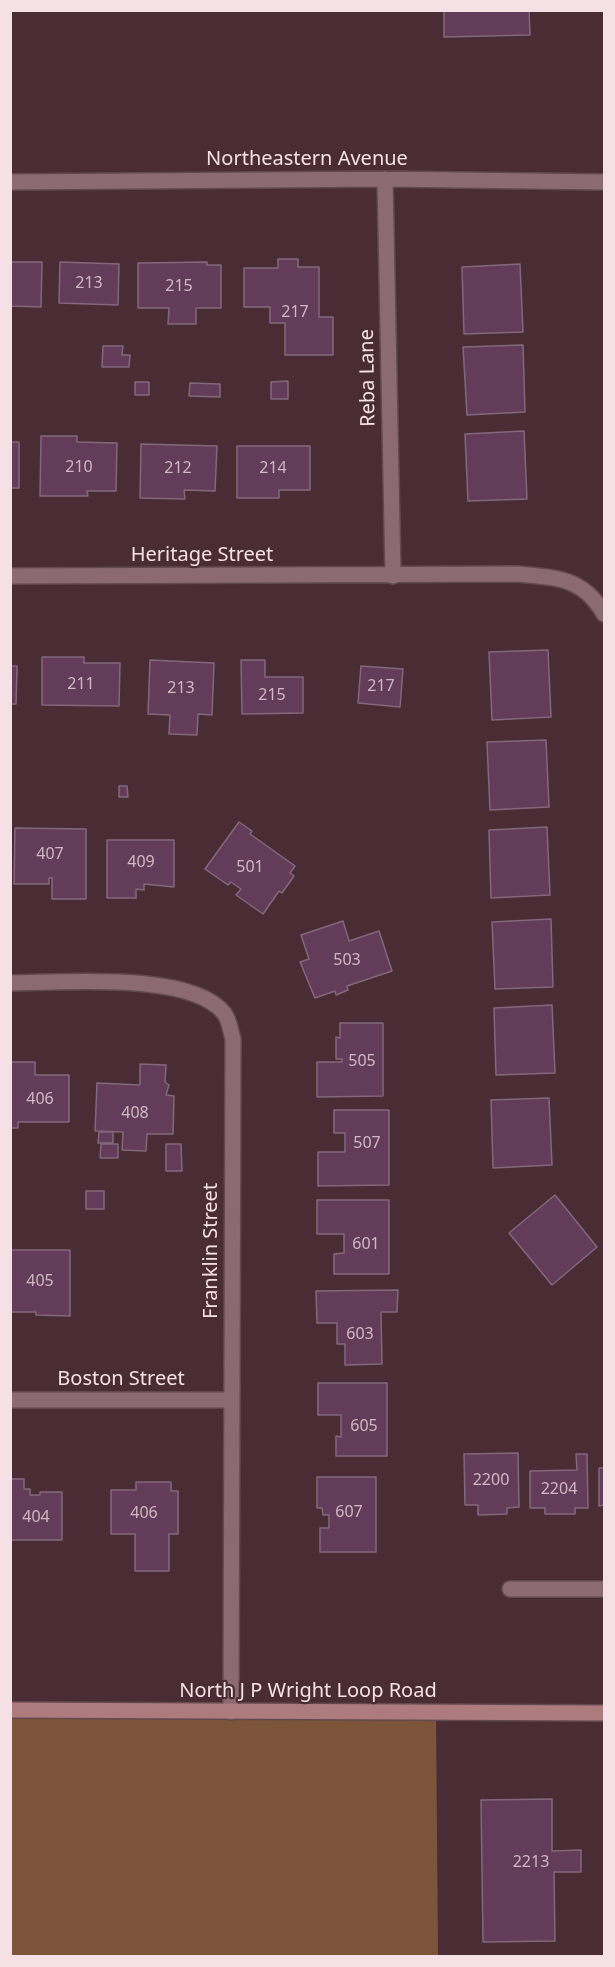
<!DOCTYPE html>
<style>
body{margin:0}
#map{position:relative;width:615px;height:1967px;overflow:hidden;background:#4a2c34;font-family:"Noto Sans",sans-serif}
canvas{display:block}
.frame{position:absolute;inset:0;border:12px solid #f5e1e5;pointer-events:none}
</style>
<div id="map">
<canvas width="615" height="1967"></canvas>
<div class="frame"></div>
</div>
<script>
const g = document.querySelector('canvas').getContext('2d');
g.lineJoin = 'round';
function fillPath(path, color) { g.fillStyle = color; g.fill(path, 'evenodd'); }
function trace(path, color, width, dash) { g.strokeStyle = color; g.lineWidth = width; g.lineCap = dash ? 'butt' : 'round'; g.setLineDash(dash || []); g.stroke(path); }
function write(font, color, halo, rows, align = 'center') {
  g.font = font + ' "Noto Sans",sans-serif'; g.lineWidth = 4.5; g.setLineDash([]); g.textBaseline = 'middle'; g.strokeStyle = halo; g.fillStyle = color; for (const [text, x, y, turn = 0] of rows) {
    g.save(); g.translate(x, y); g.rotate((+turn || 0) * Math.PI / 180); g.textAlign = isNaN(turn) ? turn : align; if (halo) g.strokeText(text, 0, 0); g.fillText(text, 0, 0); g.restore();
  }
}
const forest = new Path2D(`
 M11,1710l425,3 2,243h-427z`);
const building = new Path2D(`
 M444,10h85l1,25 -86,2z
 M278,259h20v8h21v50h14v38h-48v-32h-15v-16h-26v-39h34z
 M10,262h32l-1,45 -31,-1z
 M60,262l59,2 -1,41 -59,-2z
 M207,262v3h14v43h-25v16h-28l1,-16h-31v-45z
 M520,264l3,68 -59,2 -2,-67z
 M523,345l2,67 -58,3 -4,-68z
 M103,346h20l-1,9h8l-1,12h-27z
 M288,381v18h-17v-17z
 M135,382h14v13h-14z
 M190,383l30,1v13l-31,-1z
 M524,431l3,68 -59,2 -3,-67z
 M41,436h36v6l40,1 -1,48h-29l1,5h-48z
 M10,442h9v46h-9z
 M141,444l76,2 -2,45 -31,-1 1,9 -45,-1z
 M237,446h73v44h-31v8h-42z
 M548,650l3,67 -59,3 -3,-68z
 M42,657h42v6h36l-1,43 -77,-1z
 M150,660l64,3 -2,52 -14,-1 -1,21 -28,-1 1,-19 -22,-1z
 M241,660h24v17h38v36l-61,1z
 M10,666h7l-1,38h-6z
 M361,666l42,3 -3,38 -42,-4z
 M546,740l3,67 -59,3 -3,-68z
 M119,786h8l1,11h-9z
 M239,822l13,9 -2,3 45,32 -5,7 4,3 -12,17 -3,-2 -16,23 -27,-19 5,-6 -10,-7 -3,3 -23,-16z
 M547,827l3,68 -59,3 -2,-68z
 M15,828l71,1v70h-34v-21h-3v6h-35z
 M107,840h67v47l-30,-3v6l-8,-1v9h-29z
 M551,919l2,68 -58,2 -3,-67z
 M343,921l6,20 30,-10 13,40 -45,15 1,4 -12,5 -1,-4 -20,7 -15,-36 9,-3 -8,-24z
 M552,1005l3,68 -59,2 -2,-67z
 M340,1023h43v73l-66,1v-35h25v-3h-6v-22l4,1z
 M10,1062h25v13h34v47h-51v6h-8z
 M140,1064l26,1 -1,17 4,3 -3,10 8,1 -1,38h-26l-1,17 -24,-1 1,-18 -28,-1 2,-48 43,2z
 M549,1098l3,67 -59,3 -2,-68z
 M334,1110h55v75l-71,1v-34h27v-19h-11z
 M99,1132h14v11h-15z
 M101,1144h17v14h-18z
 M166,1144h15l1,27h-16z
 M86,1191h18v18h-18z
 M555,1195l42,52 -45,38 -43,-52z
 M317,1200h72v74h-55v-20l10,-1v-19h-27z
 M10,1250h60v66l-34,-1v-3h-26z
 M398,1290l-1,22h-16l1,52 -37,1v-21h-8v-21h-20l-1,-32z
 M318,1383h69v73h-51v-20l5,1v-22h-23z
 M518,1453l1,54 -12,1v6l-29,1v-10h-13l-1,-51z
 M576,1454h11l1,54h-13v6h-30v-6h-15v-37l47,-1z
 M599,1468h5v37l-5,1z
 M317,1477h59v75h-56v-24h9v-13h-6l-1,-7h-5z
 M10,1479h14v10h6v6h10v-3h22v48h-52z
 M136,1482h35v9h7v43h-9v37h-34v-37h-24v-44h25z
 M552,1799v52l29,-1v22h-27l1,69 -72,1 -2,-142z`);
const street = new Path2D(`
 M385,179l8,397
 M10,182l375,-3 219,3
 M10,576l508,-2c38,4 65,3 86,40
 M10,983c52,0 180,-12 214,30 5,6 7,19 9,26l-2,673
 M10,1400h221
 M510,1589h94`);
const secondary = new Path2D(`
 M10,1710l594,3`);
const numberNames = [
 ["213",89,283],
 ["215",179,286],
 ["217",295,312],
 ["210",79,467],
 ["212",178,468],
 ["214",273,468],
 ["211",81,684],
 ["217",381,686],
 ["213",181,688],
 ["215",272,695],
 ["407",50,854],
 ["409",141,862],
 ["501",250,867],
 ["503",347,960],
 ["505",362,1061],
 ["406",40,1099],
 ["408",135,1113],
 ["507",367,1143],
 ["601",366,1244],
 ["405",40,1281],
 ["603",360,1334],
 ["605",364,1426],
 ["2200",491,1480],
 ["2204",559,1489],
 ["607",349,1512],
 ["406",144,1513],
 ["404",36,1517],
 ["2213",531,1862]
];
const streetNames = [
 ["Northeastern Avenue",307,159],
 ["Reba Lane",368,378,-91],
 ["Heritage Street",202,555],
 ["Franklin Street",211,1251,-90],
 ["Boston Street",121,1379],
 ["North J P Wright Loop Road",308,1691]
];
fillPath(forest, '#7c5439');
fillPath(building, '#623c58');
trace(building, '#83687c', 1.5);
trace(street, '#624950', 18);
trace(secondary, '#624950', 18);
trace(street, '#8c6a73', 15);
trace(secondary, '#ad7b7d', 15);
write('16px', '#d0b8c2', null, numberNames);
write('20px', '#f5e1e5', '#4a2c34', streetNames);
</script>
